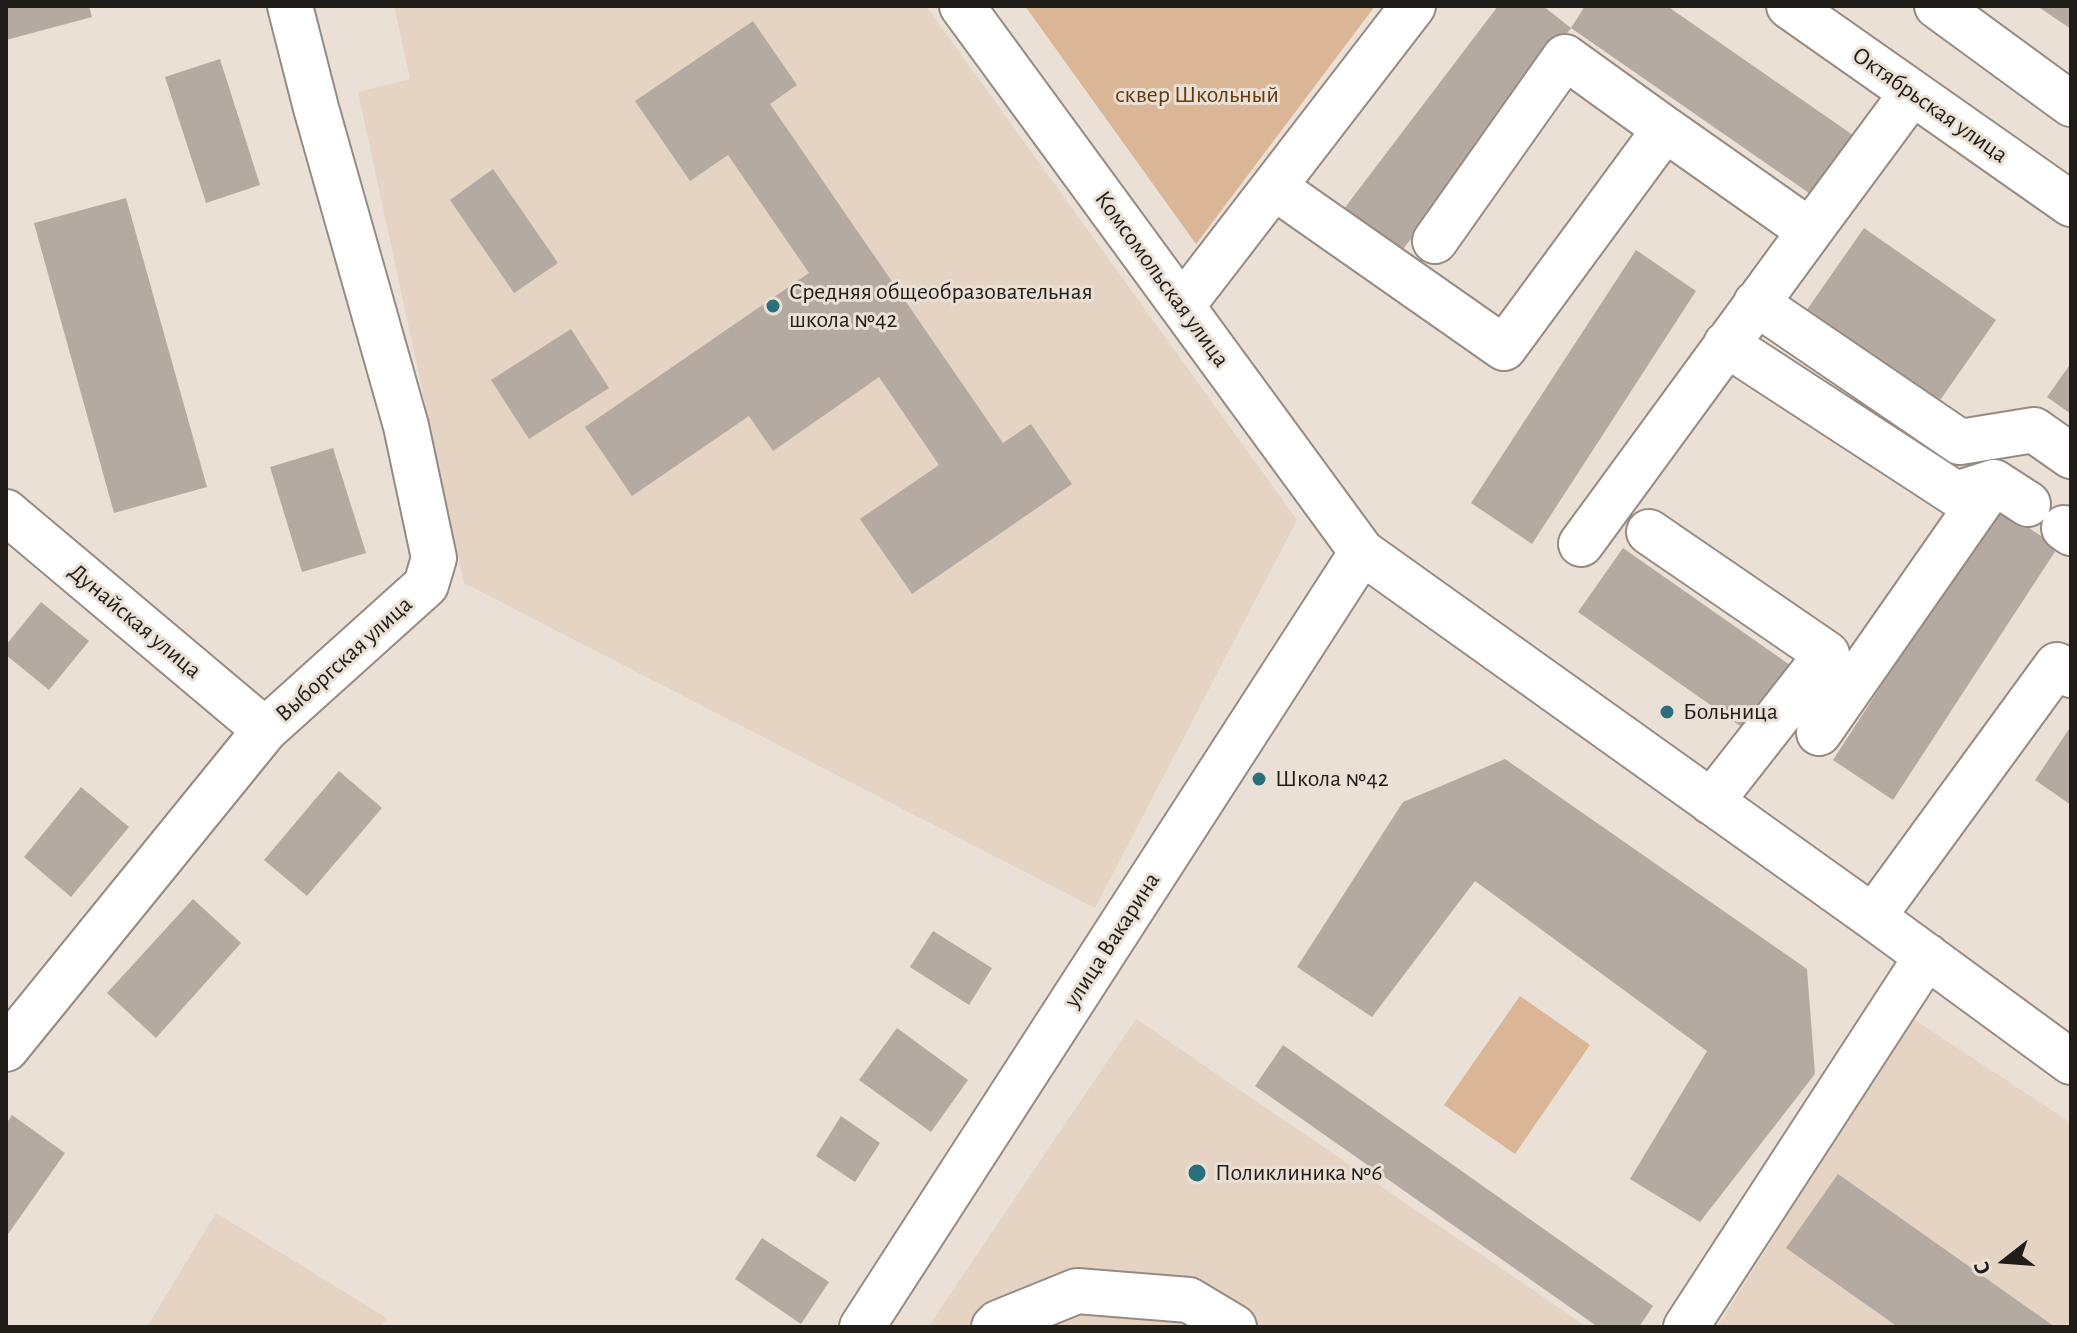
<!DOCTYPE html>
<meta charset="utf-8">
<style>
body{margin:0}
#map{position:relative;width:2077px;height:1333px;overflow:hidden;background:#ebe0d6;font-family:"Alegreya Sans",sans-serif}
canvas{display:block}
.frame{position:absolute;inset:0;border:8px solid #201c18;pointer-events:none}
.north{position:absolute;left:1965px;top:1221px;width:80px;height:80px;-webkit-text-stroke:6px #ebe0d6;paint-order:stroke;rotate:253deg;font-size:22px;font-weight:700;line-height:32px;text-align:center;color:#201c18}
.north::after{content:'';display:block;margin:auto;width:28px;height:36px;background:#201c18;clip-path:polygon(50% 0,100% 100%,50% 72%,0 100%)}
</style>
<div id="map">
<canvas width="2077" height="1333"></canvas>
<div class="frame"></div>
<div class="north">С</div>
</div>
<script>
const g = document.querySelector('canvas').getContext('2d');
g.lineJoin = 'round';
function fillPath(path, color) { g.fillStyle = color; g.fill(path, 'evenodd'); }
function trace(path, color, width, dash) { g.strokeStyle = color; g.lineWidth = width; g.lineCap = dash ? 'butt' : 'round'; g.setLineDash(dash || []); g.stroke(path); }
function write(font, color, halo, rows, align = 'center') {
  g.font = font + ' "Alegreya Sans",sans-serif'; g.lineWidth = 6; g.setLineDash([]); g.textBaseline = 'middle'; g.strokeStyle = halo; g.fillStyle = color; for (const [text, x, y, turn = 0] of rows) {
    g.save(); g.translate(x, y); g.rotate((+turn || 0) * Math.PI / 180); g.textAlign = isNaN(turn) ? turn : align; if (halo) g.strokeText(text, 0, 0); g.fillText(text, 0, 0); g.restore();
  }
}
const built = new Path2D(`
 M394,6h532l371,514 -202,388 -631,-325 -106,-491 52,-13z
 M1912,1018l159,105v204h-354z
 M1136,1019l451,308h-659z
 M216,1213l171,105 -6,9h-234z`);
const green = new Path2D(`
 M1025,6h350l-179,238z
 M1520,996l70,49 -75,109 -71,-49z`);
const building = new Path2D(`
 M6,6h83l3,11 -86,23z
 M1498,6h45l28,22 -177,233 -57,-43z
 M1585,6h82l193,134 -41,60 -248,-172z
 M2037,6h34v23z
 M753,21l44,64 -27,19 233,339 28,-19 41,60 -160,110 -52,-75 79,-54 -60,-88 -106,74 -24,-35 -117,80 -47,-69 224,-154 -81,-118 -38,26 -55,-80z
 M220,59l40,126 -54,18 -41,-126z
 M493,169l65,94 -44,30 -64,-93z
 M126,198l81,289 -93,26 -80,-290z
 M1864,228l132,92 -60,86 -132,-92z
 M1636,250l60,41 -164,253 -61,-41z
 M571,329l38,59 -80,51 -38,-59z
 M2071,363v51l-24,-17z
 M333,448l33,105 -64,19 -32,-105z
 M1997,507l61,40 -165,253 -60,-40z
 M1623,548l167,117 -44,65 -168,-118z
 M41,602l48,39 -40,49 -43,-35v-10z
 M2071,726v79l-36,-25z
 M1505,759l302,210 8,105 -115,148 -70,-43 77,-128 -232,-170 -103,136 -75,-50 106,-165z
 M339,771l43,37 -75,88 -43,-36z
 M81,787l48,40 -58,70 -47,-40z
 M193,899l48,44 -85,95 -49,-45z
 M933,931l59,37 -23,37 -59,-38z
 M897,1028l71,52 -37,52 -72,-52z
 M1283,1045l370,261 -14,21h-41l-343,-241z
 M12,1115l53,38 -59,84v-113z
 M841,1116l39,27 -25,39 -39,-26z
 M1838,1174l217,153h-157l-112,-79z
 M762,1238l67,44 -28,42 -66,-45z`);
const minor = new Path2D(`
 M962,6l400,546 511,365 198,145
 M1789,6l282,198
 M1937,6l134,98
 M1274,187l230,161 161,-219 145,102 102,-138
 M1435,241l130,-184 100,72
 M1756,303l204,139 74,-12 37,26
 M1182,306l231,-300
 M1726,344l230,150 38,-12 34,22
 M6,512l259,218
 M2064,528l7,5
 M1649,532l178,122 -116,148
 M1581,544l229,-313
 M1819,733l175,-251
 M1873,917l184,-252 14,10
 M6,1049l259,-319 161,-145 8,-27 -28,-132 -90,-318 -26,-102
 M862,1327l500,-775
 M994,1327l4,-4 79,-32 112,9 45,27
 M1686,1327l241,-371`);
const markers = [
 [773,306,8,"#296f7d"],
 [1667,712,8,"#296f7d"],
 [1259,779,8,"#296f7d"],
 [1197,1173,10,"#296f7d"]
];
const parkNames = [
 ["сквер Школьный",1197,95]
];
const streetNames = [
 ["Октябрьская улица",1930,105,35],
 ["Комсомольская улица",1162,279,54],
 ["Дунайская улица",135,621,40],
 ["Выборгская улица",344,659,-42],
 ["улица Вакарина",1112,940,-57]
];
const poiNames = [
 ["Средняя общеобразовательная",789,292],
 ["школа №42",789,320],
 ["Больница",1683,712],
 ["Школа №42",1275,779],
 ["Поликлиника №6",1215,1173]
];
fillPath(built, '#e5d3c4');
fillPath(green, '#dab696');
fillPath(building, '#b5aaa1');
trace(minor, '#968b82', 48);
trace(minor, '#fff', 44);
for (const [x, y, r, color] of markers) { const dot = new Path2D(); dot.arc(x, y, r, 0, 2 * Math.PI); g.fillStyle = color; g.fill(dot); trace(dot, '#ebe0d6', 3); }
write('24px', '#633a0a', '#ebe0d6', parkNames);
write('24px', '#201c18', '#ebe0d6', streetNames);
write('24px', '#201c18', '#ebe0d6', poiNames, 'left');
</script>
